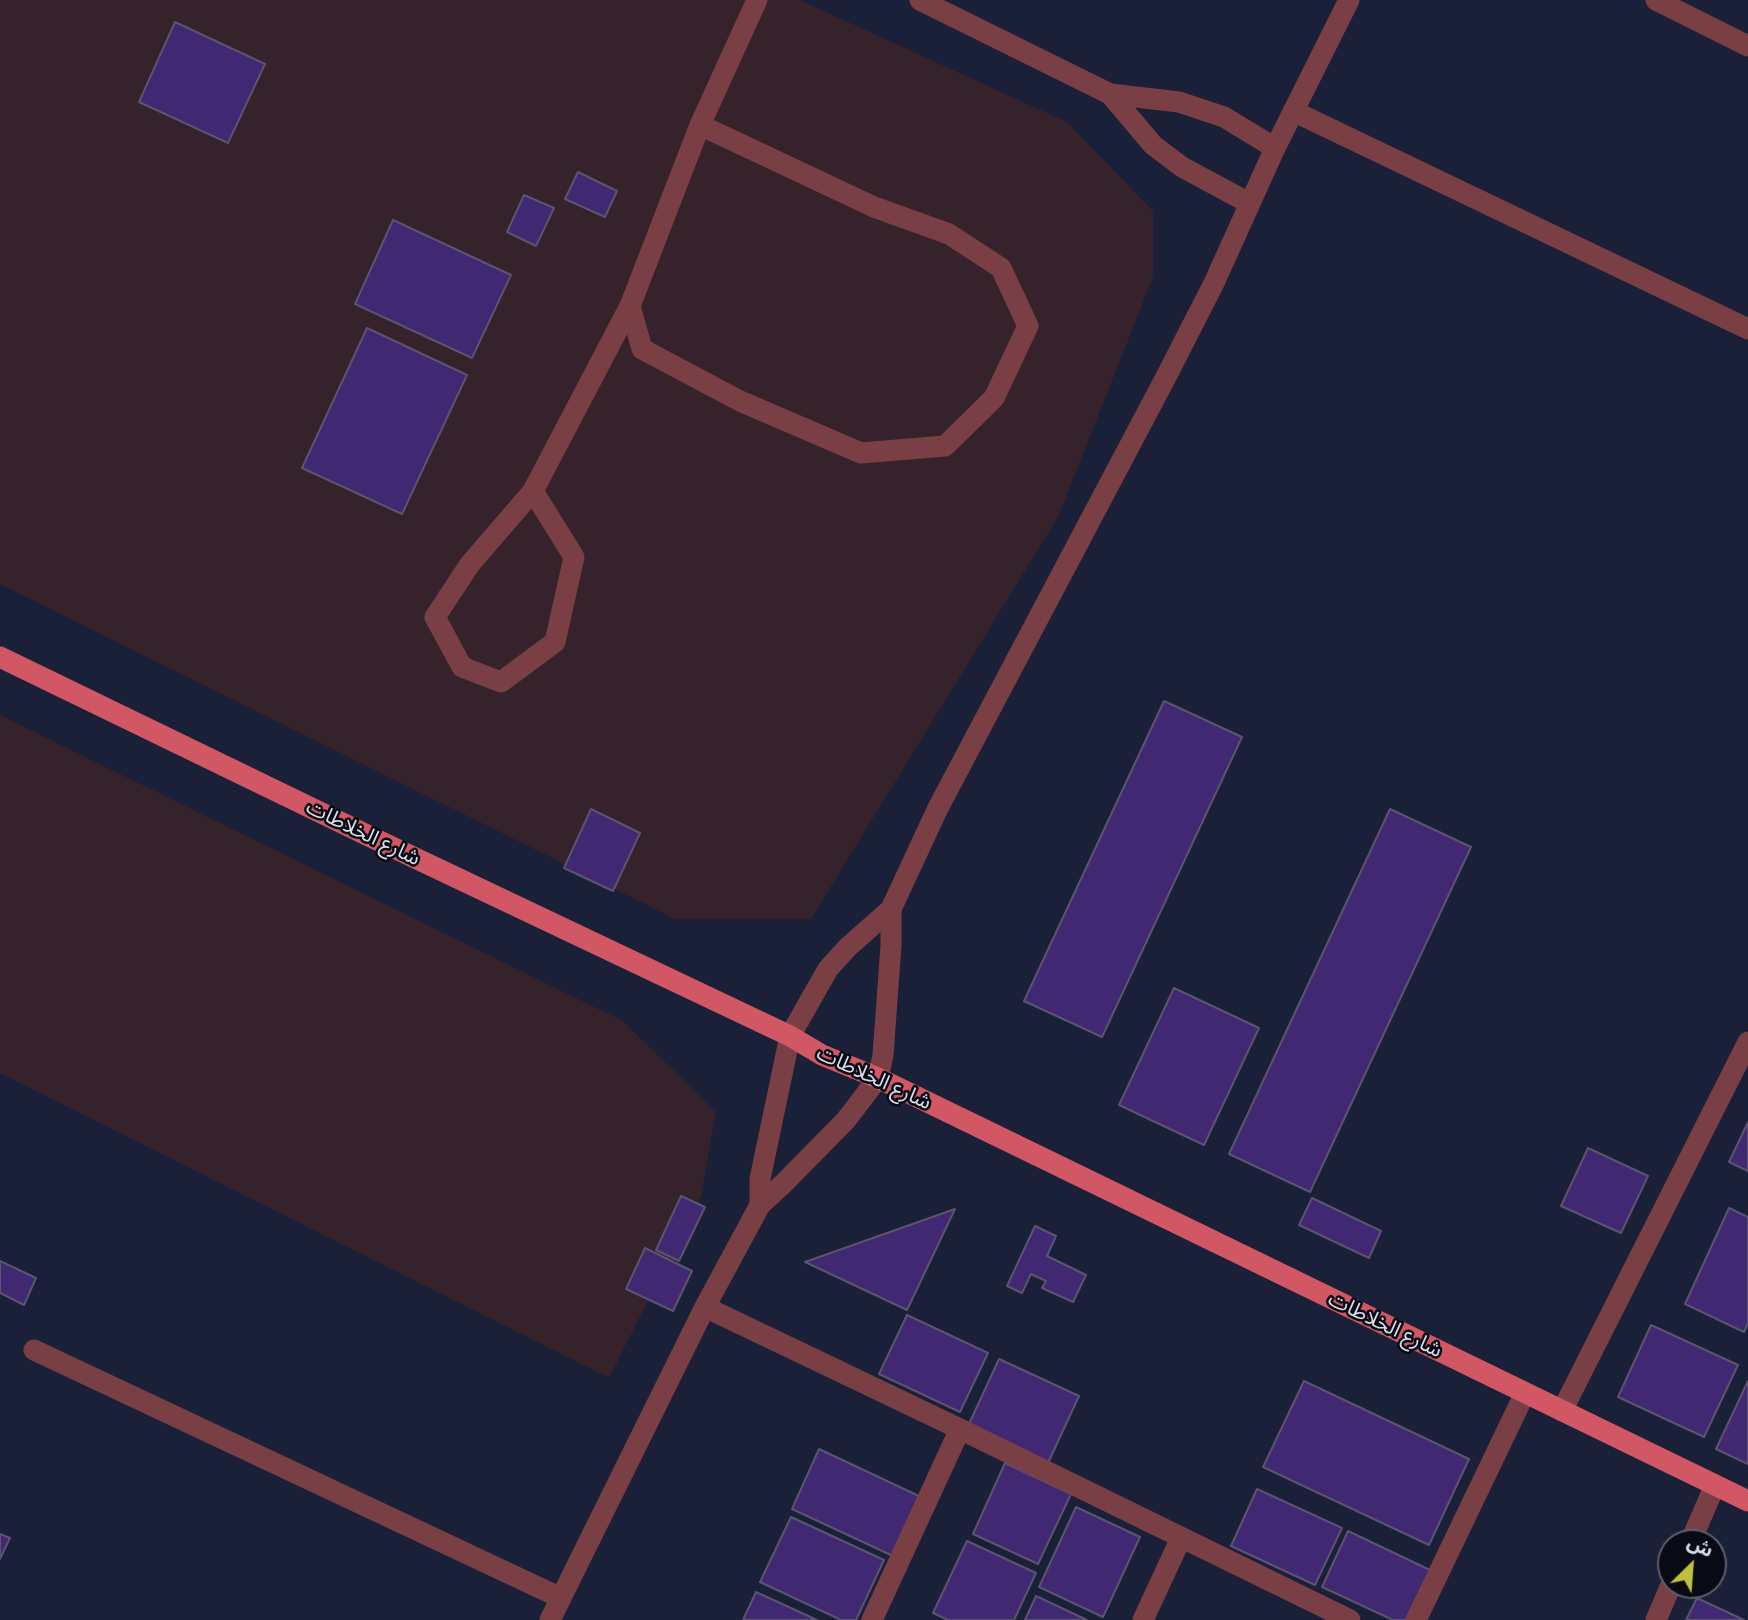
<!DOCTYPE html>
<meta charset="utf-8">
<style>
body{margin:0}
#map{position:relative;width:1748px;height:1620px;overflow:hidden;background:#1a2037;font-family:"Roboto Serif","Noto Sans Arabic",serif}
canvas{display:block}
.north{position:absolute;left:1657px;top:1529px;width:70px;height:70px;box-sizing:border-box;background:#080a14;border:2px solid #5c5e6b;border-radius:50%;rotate:25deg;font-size:19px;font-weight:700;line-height:28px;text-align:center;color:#d9dded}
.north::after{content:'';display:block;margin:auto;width:24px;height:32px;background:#c0be40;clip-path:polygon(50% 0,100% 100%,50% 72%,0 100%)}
</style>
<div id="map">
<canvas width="1748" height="1620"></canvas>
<div class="north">ش</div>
</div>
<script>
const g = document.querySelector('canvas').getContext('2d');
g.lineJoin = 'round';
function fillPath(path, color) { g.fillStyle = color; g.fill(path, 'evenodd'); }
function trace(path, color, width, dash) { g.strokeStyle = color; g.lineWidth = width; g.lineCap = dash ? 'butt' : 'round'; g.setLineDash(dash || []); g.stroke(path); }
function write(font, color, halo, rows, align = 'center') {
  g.font = font + ' "Roboto Serif","Noto Sans Arabic",serif'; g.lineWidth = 5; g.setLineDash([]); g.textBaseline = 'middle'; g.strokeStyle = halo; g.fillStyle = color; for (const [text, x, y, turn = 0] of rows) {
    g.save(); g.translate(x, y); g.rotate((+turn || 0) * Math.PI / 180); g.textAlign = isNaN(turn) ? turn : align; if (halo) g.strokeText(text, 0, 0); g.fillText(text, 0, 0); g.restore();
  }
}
const industrial = new Path2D(`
 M0,0h800l267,122 86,89v66l-95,240 -247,402h-136l-675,-335z
 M0,715l623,306 93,91 -15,84 -92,182 -609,-305z`);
const building = new Path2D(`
 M175,22l90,42 -37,79 -89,-41z
 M578,172l39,19 -12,26 -40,-18z
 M524,195l30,13 -18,38 -29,-14z
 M393,220l118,55 -39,83 -117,-54z
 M367,328l100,47 -65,139 -100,-46z
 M1164,701l78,36 -140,300 -78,-36z
 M591,809l49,24 -27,58 -49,-23z
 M1390,809l81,38 -161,345 -81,-38z
 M1174,988l85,40 -55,117 -85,-40z
 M1748,1122v49l-19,-9z
 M1588,1148l60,28 -27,57 -60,-27z
 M681,1196l24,11 -26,54 -23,-11z
 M1312,1198l69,33 -12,27 -70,-33z
 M1729,1208l19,9v106l-4,9 -59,-28z
 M955,1209l-48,101 -102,-48z
 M1035,1226l21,10 -9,20 39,19 -13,27 -31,-14 4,-7 -15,-7 -9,19 -15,-7z
 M645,1248l47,23 -19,40 -47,-22z
 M0,1261l36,17 -12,27 -24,-12z
 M907,1315l81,38 -28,59 -81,-38z
 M1651,1325l87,40 -34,72 -86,-40z
 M999,1359l80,37 -31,67 -80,-37z
 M1304,1381l165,78 -40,86 -166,-78z
 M1748,1381v83l-32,-15z
 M819,1449l102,48 -28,59 -101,-47z
 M1005,1463l66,31 -33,70 -65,-30z
 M1257,1489l85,39 -27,57 -84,-39z
 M1076,1507l64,30 -37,80 -64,-30z
 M791,1517l93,43 -28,60h-15l-81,-38z
 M1348,1531l82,39 -23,50h-14l-71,-33z
 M0,1534l10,4 -10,21z
 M967,1541l69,32 -22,47h-66l-15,-7z
 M756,1592l61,28h-74z
 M1036,1596l51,24h-62z
 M1697,1598l47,22h-58z`);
const minor = new Path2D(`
 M920,0l190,94 69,8 45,15 51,31
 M1656,0l92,46
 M1110,94l43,51 29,22 67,36
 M1293,111l455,218
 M700,125l174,82 75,27 52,34 27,58 -34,72 -49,48 -84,7 -121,-52 -98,-52 -12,-43 70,-181 57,-125
 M533,491l41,66 -19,85 -54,40 -39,-15 -27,-50 35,-53 63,-73 97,-185
 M760,1205v-26l30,-143 38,-67 20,-22 43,-38 47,-101 229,-433 47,-92 61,-135 74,-148
 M705,1307l255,122 390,191
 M34,1350l527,248
 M1562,1411l186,-369
 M1690,1543l25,-58
 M550,1620l155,-313 55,-102 23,-21 63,-64 32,-42 5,-23 8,-109v-37
 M872,1620l88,-191
 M1143,1620l38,-82
 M1416,1620l109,-227
 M1656,1620l15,-35`);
const major = new Path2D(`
 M0,657l373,181 417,198 32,19 56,23 870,423`);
const streetNames = [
 ["شارع الخلاطات",363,833,26],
 ["شارع الخلاطات",874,1078,25],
 ["شارع الخلاطات",1385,1325,26]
];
fillPath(industrial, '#35222a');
fillPath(building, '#402873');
trace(building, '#5a546f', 2);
trace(minor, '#7a3f44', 21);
trace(major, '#d25765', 21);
write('21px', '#d9dded', '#080a14', streetNames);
</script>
